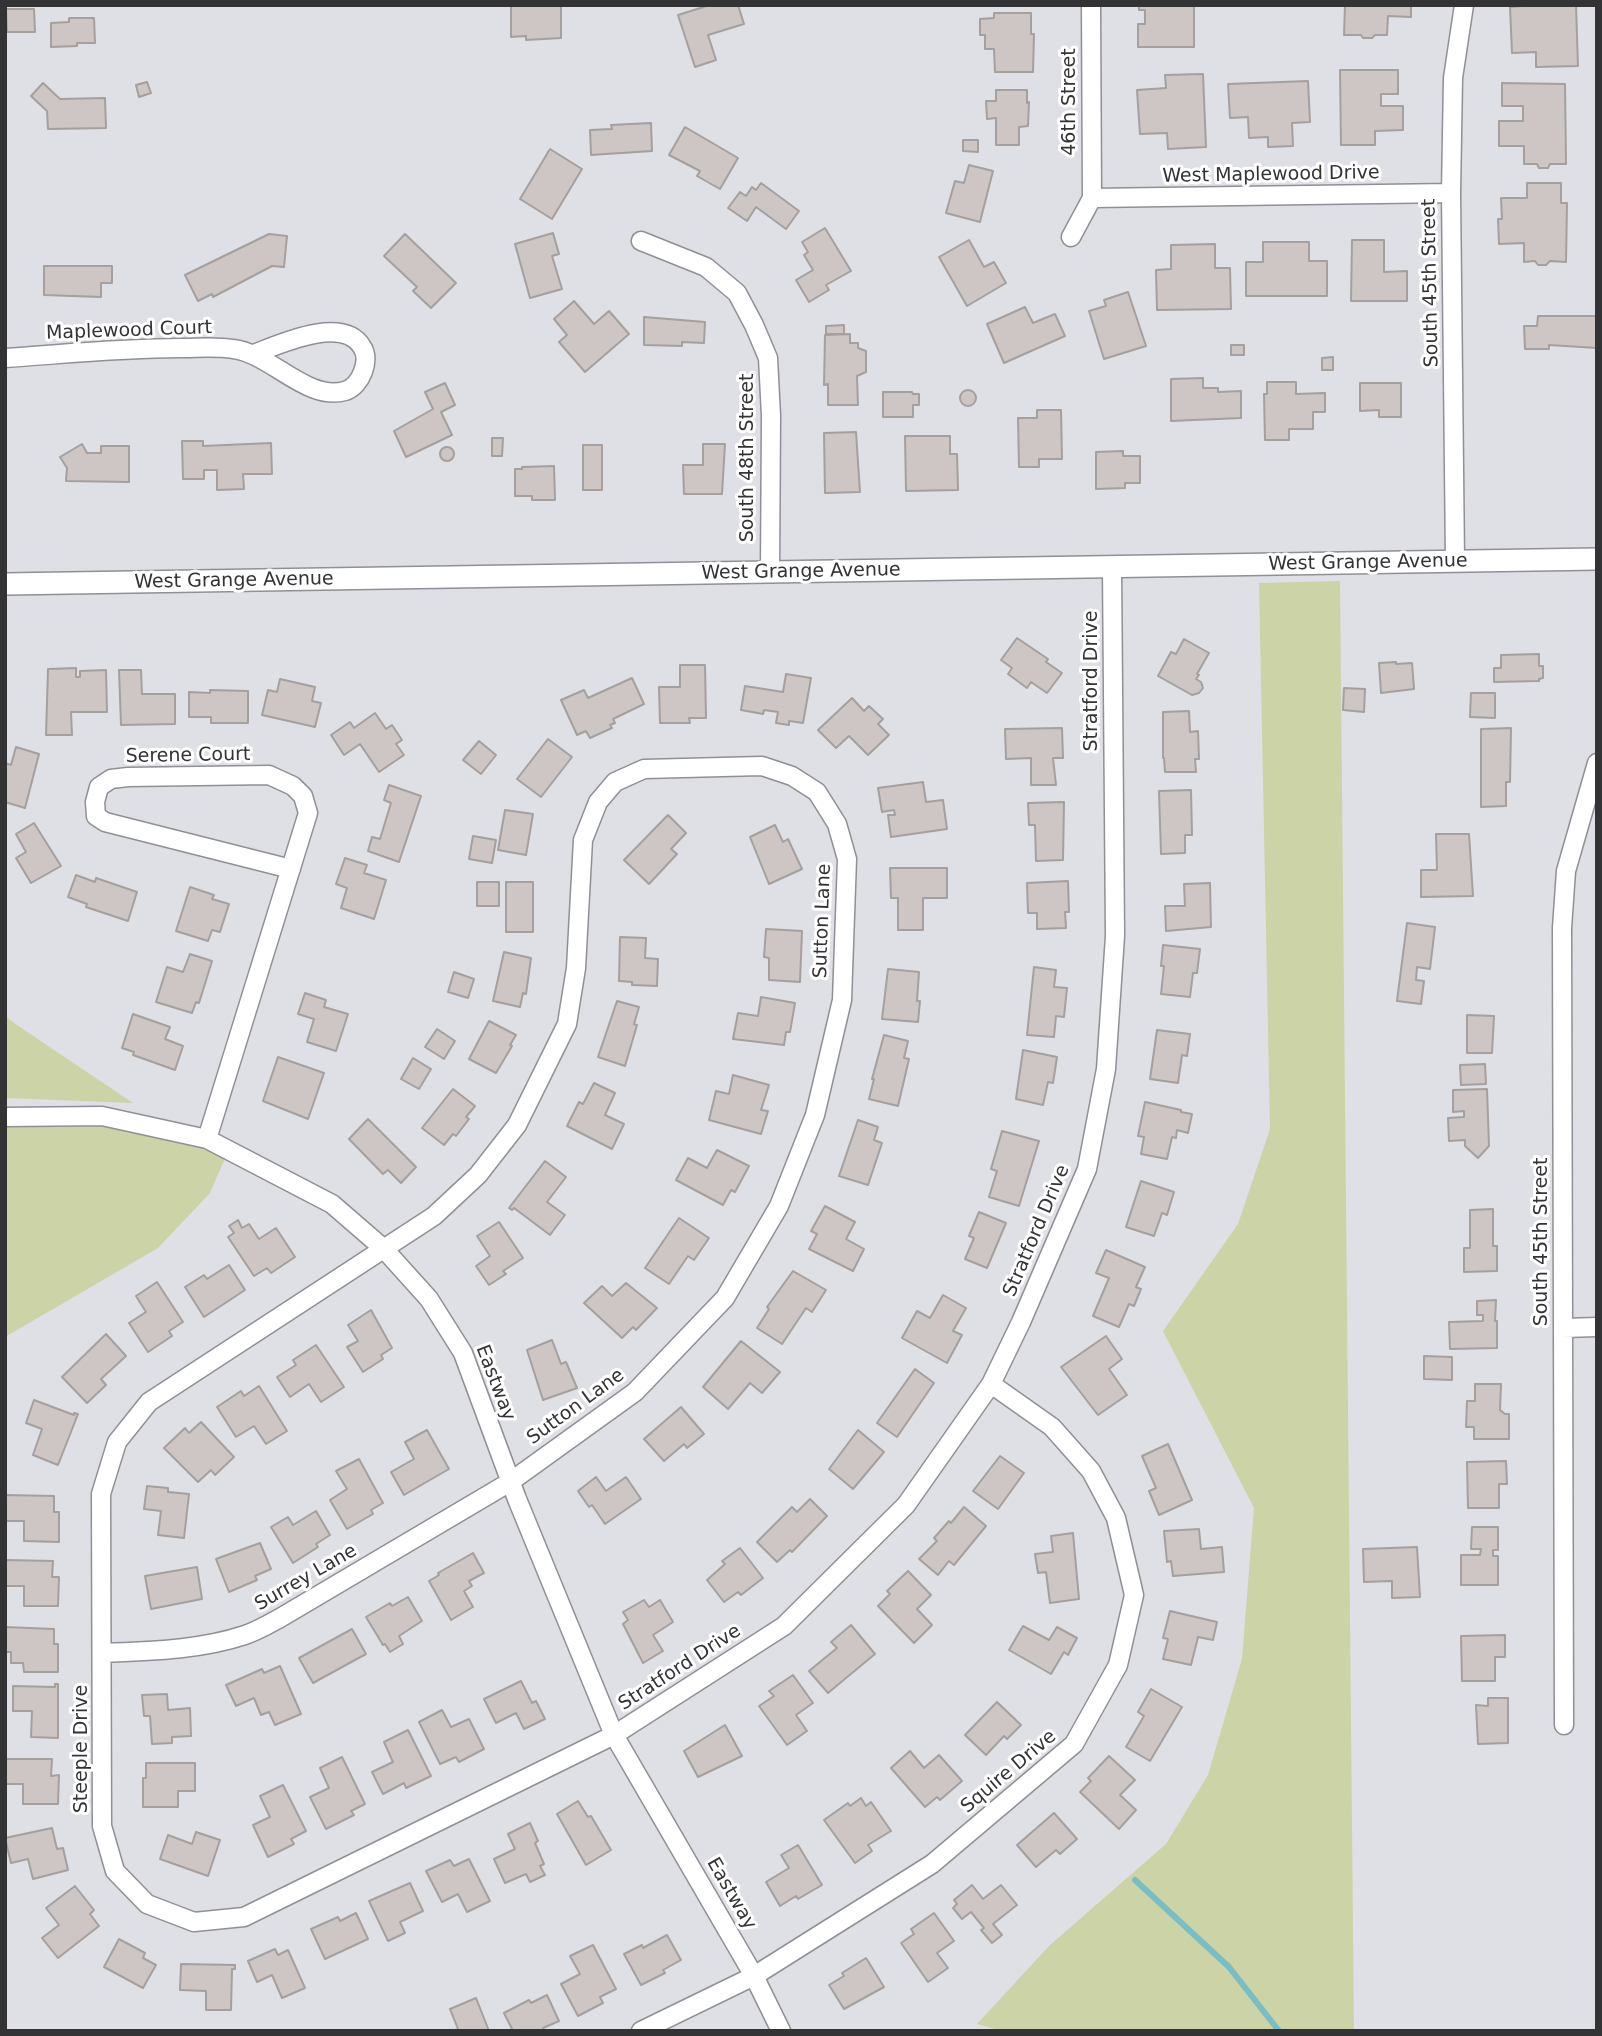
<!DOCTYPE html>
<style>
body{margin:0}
#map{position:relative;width:1602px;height:2036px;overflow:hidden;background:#dee0e5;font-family:"DejaVu Sans",sans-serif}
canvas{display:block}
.frame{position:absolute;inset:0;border:7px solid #333335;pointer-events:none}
</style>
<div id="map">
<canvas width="1602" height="2036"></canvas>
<div class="frame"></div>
</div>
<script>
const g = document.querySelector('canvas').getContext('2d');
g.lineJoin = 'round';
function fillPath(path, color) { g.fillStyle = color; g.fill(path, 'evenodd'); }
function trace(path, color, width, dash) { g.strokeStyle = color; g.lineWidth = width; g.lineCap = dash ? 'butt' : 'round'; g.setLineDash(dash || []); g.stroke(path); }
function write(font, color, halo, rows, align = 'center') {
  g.font = font + ' "DejaVu Sans",sans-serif'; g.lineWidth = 6; g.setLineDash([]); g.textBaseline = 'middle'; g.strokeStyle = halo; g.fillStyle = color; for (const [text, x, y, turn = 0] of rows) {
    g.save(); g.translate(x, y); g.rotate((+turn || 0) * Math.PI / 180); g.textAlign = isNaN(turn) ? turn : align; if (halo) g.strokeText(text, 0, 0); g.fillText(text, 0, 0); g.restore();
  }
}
const green = new Path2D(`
 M1340,581l14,1450h-352l-25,-7 73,-79 116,-101 42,-69 34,-116 12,-151 -91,-177 75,-107 32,-95 -11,-546z
 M5,1016l12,9 116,78 -128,-5z
 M80,1124c50,5 99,15 146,32l-16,37 -52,55 -153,89v-212z`);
const stream = new Path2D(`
 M1135,1880l94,87 50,64`);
const building = new Path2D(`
 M511,5h50v33l-35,2v-4l-15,1z
 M710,5h28l6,19 -36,11 8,25 -21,7 -17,-52z
 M1139,5h55v42h-56v-23h7v-14h-6z
 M1345,5h66v12l-23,-1 -1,19h-12l-3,3h-9l-2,-3h-17z
 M1535,5h41l2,61 -42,1v-15l-24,1 -2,-46z
 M6,9h28l1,23h-28z
 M994,13h37v21h3l-1,38h-38l-1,-23h-9v-14h-5v-16l14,-1z
 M69,18h25l1,25h-18v3l-26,1v-24l18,-1z
 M1340,70h58v24h-17v12h22v24l-28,1v14h-34z
 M1203,74l3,73 -38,2 -1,-16 -27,1 -3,-44 29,-2 -1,-13z
 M1308,81l2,41 -18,1 1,23 -25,1v-10l-19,1 -1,-21 -18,1 -2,-34z
 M147,82l4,11 -12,4 -3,-12z
 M43,83l17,16 45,-1 1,30 -58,1 -1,-18 -16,-15z
 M1502,83l63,1 1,80h-16l-2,4h-9l-2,-4h-13v-18h-25v-25h24v-15h-21z
 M996,90h31v13l2,-1 -1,24 -9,1v18h-23v-27l-9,1 -1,-18h10z
 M651,123l1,28 -61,4 -1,-25 22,-1 -1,-4z
 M685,127l53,31 -18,31 -23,-13 3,-5 -31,-16z
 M963,140h15v12l-15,-1z
 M550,149l32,20 -30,50 -32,-20z
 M969,165l24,6 -13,51 -34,-9 9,-32 9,2z
 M761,183l38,28 -13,18 -30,-22 -9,14 -19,-13 12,-16 6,4 6,-9 4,3z
 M1527,183h34v20h6l-1,59 -16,-1 -4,4h-8l-3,-4 -11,1v-19l-25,1 -1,-25h4l-1,-21h26z
 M825,228l26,43 -25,14 3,5 -20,12 -13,-22 17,-10 -9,-15 4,-3 -6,-10z
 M553,233l6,21 -7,2 10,33 -32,9 -15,-54z
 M269,234l18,2 -3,31 -12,-1 -59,31 -1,-3 -14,7 -13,-26z
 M405,234l51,49 -25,25 -18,-17 4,-4 -33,-31z
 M969,240l15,27 10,-5 12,21 -39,23 -28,-49z
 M1352,240h32v32l23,-1v30h-56z
 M1263,242h46v19h18v35h-81v-34h17z
 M1215,244v24h15l1,41 -74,1 -1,-40 15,-1v-24z
 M44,266h68v17h-11v14l-57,-2z
 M1128,292l18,54 -42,13 -15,-48 17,-5 -2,-6z
 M574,301l20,23 15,-13 20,23 -44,38 -26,-30 8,-7 -13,-16z
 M1025,307l8,16 22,-9 10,22 -61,27 -17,-39z
 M1538,316h59v32l-48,-3v4h-24l-1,-23h13z
 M644,317l61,5 -1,21 -22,-1v4l-38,-1z
 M844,325v9h-18v-8z
 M850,334v9h8v5l8,3v21l-9,4 1,29h-30v-21l-4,1 1,-50z
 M1231,345h13v10h-13z
 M1333,357v13h-11v-12z
 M1203,378v10h15v4l23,-1v27l-70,3v-42z
 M1267,382h29v12l29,-1v19h-12v17h-24v11h-24l-1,-46h3z
 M445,383l10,22 -14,7 11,23 -46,22 -12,-26 39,-22 -8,-17z
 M1360,383h41v34h-22v-7l-19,1z
 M960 398a8 8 0 1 1 16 0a8 8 0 1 1-16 0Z
 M883,392h29l1,2h6v11h-6v12h-30z
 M1037,410h24l1,49h-23v8h-20l-1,-49h19z
 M856,432l4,60 -35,1 -1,-60z
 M905,436h45v18h7l1,36 -52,1z
 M492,438h11l-1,18h-10z
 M182,441h21v5l68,-3 1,31h-29l1,15 -27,1v-20h-13v9h-21z
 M82,444l5,9h14v-7h28v36l-63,-1 1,-13 -7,-11z
 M703,444h22l-3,50h-38l-1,-29h20z
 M583,445h19v45h-19z
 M440 454a7 7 0 1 1 14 0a7 7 0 1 1-14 0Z
 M1123,451v5h17v27h-15v5l-29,1v-37z
 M554,466l1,34h-23v-4h-17v-27h7v-2z
 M1017,638l31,21 -2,3 16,11 -15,20 -16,-11 -4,6 -19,-14 4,-6 -11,-8z
 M1184,639l25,14 -12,21 2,1 -3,4 5,3 2,6 -4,5 -7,2 -34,-19 13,-24 5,2z
 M1539,654v12h4v12l-4,1v2l-45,1v-14h7v-13z
 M1396,662v2l16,-1 2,26 -33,4 -2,-30z
 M680,665h25l1,53h-17l1,5h-30l-1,-36h21z
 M76,668v9h4v-6l26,-1 1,42h-36l1,23h-26l2,-66z
 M119,670h22l1,24h33v30l-54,1z
 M786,674l25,4 -8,45 -14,-2v4l-13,-2 2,-11 -14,-2 -1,4 -22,-4 4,-24 38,6z
 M632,678l12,26 -31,15 2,4 -5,2 2,3 -22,10 -4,-7 -9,4 -16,-35 23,-10 4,8z
 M280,679l35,8 -3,14 9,2 -6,24 -53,-12 6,-25 9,2z
 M1344,688l21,1 -1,23 -21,-2z
 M210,690l38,1v32h-37v-6h-22v-25l21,1z
 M1471,693h24v25l-25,-1z
 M852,698l12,13 5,-5 14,13 -5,5 11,11 -21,20 -19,-19 -13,12 -18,-18z
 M1189,711l1,21 8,-1 1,28h-4l1,13h-31l-1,-14h-1v-46z
 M375,713l11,16 6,-4 10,15 -6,4 8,11 -25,17 -19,-28 -16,11 -13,-20 19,-13 4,6z
 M1062,728l1,30h-10l3,27h-25v-27l-25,1 -1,-30z
 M1511,728l-1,54h-4v24l-25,1v-78z
 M548,739l24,18 -31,40 -24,-18z
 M479,741l17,14 -15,19 -18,-14z
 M16,747l23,7 -14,54 -20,-6v-39l6,2z
 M923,782l3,20 17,-2 4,29 -56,8 -3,-22h7l-1,-5 -12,2 -4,-24z
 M389,785l32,11 -22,66 -31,-11 4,-14 8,2 11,-36 -7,-3z
 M1191,790l1,45h-7v18l-24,1 -2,-63z
 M1064,802l-1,58 -27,1 -1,-36h-6l-1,-22z
 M505,810l28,4 -7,41 -28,-5z
 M668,815l18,18 -15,16 6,5 -28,30 -25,-24z
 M34,823l27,43 -30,17 -15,-25 10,-6 -10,-18z
 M775,825l8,17 5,-3 14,30 -33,15 -19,-47z
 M1436,834h33l4,62 -52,1v-27h16z
 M473,836l23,4 -4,23 -23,-4z
 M345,858l22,7 -3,8 22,7 -12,39 -33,-11 6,-20 -11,-4z
 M890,868h57v30h-24v32h-25v-32h-7z
 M76,875l19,7 1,-4 41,14 -9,29 -42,-14 1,-3 -19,-7z
 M1068,881l1,31h-4l1,16 -29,1v-16h-9l-1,-30z
 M477,882h22v24h-22z
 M506,882h27v50h-27z
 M1210,883l1,44 -45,4 -1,-25h20l-1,-22z
 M190,887l24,8 -2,4 17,5 -9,28 -8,-2 -4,11 -32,-10z
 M1407,923l28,4 -5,42 -13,-2 -1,13 8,1 -3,23 -24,-3z
 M766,929l36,2 -2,51 -31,-2v-22l-5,-1z
 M620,937l26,1 -1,20 13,1 -1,27 -25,-1v-3l-13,-1z
 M1163,945l37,4 -3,24h-4l-3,24 -29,-3 3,-28h-3z
 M504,952l27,6 -5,36 -3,-1 -3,14 -27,-6z
 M190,954l22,7 -13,42 -3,-1 -4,11 -36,-11 11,-35 16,5z
 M1034,967l22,3 -2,17 13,1 -3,29 -8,-1 -2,21 -27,-2z
 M888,969l31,3 -2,29h3l-2,21 -36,-3z
 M454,972l20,7 -6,19 -20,-6z
 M305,993l21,7 -2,7 24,7 -12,37 -29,-9 7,-23 -16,-5z
 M761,997l34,6 -5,29h-4l-2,13 -51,-6 5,-26 20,3z
 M617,1001l22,6 -5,17 3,1 -12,41 -27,-9z
 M133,1014l37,13 -5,12 18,7 -8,24 -42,-15 1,-3 -12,-4z
 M1467,1015l27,1 -2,37h-25z
 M489,1021l27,14 -6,10 2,1 -16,27 -27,-14z
 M437,1029l18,12 -11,18 -19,-12z
 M1157,1030l33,4 -3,22 -5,-1 -4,28 -28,-4z
 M884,1035l24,6 -4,17 5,1 -11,47 -29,-7 5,-20h-2z
 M1023,1050l34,7 -4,26 -5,-1 -5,23 -27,-6z
 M278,1057l46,16 -16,46 -45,-18z
 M413,1058l18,11 -12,20 -18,-10z
 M1485,1064l1,20 -25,1 -1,-20z
 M733,1075l36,10 -8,25 7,1 -7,23 -52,-14 7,-29 13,3z
 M594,1083l21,10 -10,22 19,9 -12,25 -45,-23 12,-24 4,2z
 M453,1089l22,17 -9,11 3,2 -13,17 -3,-2 -9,11 -22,-17z
 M1487,1089l2,57 -11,12 -13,-12v-6l-16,1 -1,-23 16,-1v-6l-11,1v-22z
 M1145,1102l36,8v2l11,2 -4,19 -11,-3 -1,8 -4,-1 -5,22 -26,-5 3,-17 -6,-1z
 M368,1119l48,48 -15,16 -13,-13 -5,4 -34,-35z
 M858,1120l20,7 -4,13 8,3 -14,42 -29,-9z
 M1002,1131l37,10 -20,65 -30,-9 8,-26 -6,-2z
 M717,1150l32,16 -14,26 -4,-2 -8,15 -47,-25 12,-22 19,10z
 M545,1161l21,16 -19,25 18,13 -15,20 -36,-27 -2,2 -3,-2z
 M1141,1181l33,11 -7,23 -5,-2 -8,23 -28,-9z
 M825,1206l30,16 -9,17 18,10 -11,22 -44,-22 8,-15 -6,-3z
 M1493,1209v37h4v25l-33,1v-24h6v-38z
 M979,1212l27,11 -19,45 -22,-9 9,-21 -5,-2z
 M679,1218l30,20 -15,22 -6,-4 -19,28 -24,-16z
 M238,1220l4,8 7,-4 10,15 17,-11 19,29 -24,16 -4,-5 -13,8 -26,-39 6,-4 -5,-7z
 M499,1222l24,36 -20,13 3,3 -17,11 -13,-19 14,-10 -13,-20z
 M1106,1250l39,17 -9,20 5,2 -7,17 -5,-2 -10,23 -26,-11 16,-38 -13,-5z
 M229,1265l16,25 -41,27 -19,-30 19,-12 3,4z
 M793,1271l33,19 -14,22 -6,-4 -24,36 -25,-16 12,-19 -2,-2z
 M157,1282l26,40 -14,9 3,5 -24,16 -19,-29 17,-11 -10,-16z
 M626,1283l31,25 -21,22 -3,-3 -11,11 -38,-35 18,-17 10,10z
 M943,1295l23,13 -13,23 9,4 -15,28 -45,-25 15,-27 13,7z
 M1496,1300l-1,21h2v27l-47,1 -1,-27 34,-1v-6h-6v-14z
 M371,1310l21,38 -11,7 2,4 -20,13 -16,-25 11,-6 -10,-16z
 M106,1334l20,22 -25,23 5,6 -19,18 -25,-26z
 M1106,1336l16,23 -13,10 18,26 -29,20 -37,-48z
 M552,1340l9,24 5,-2 11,26 -34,12 -16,-50z
 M741,1341l39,31 -18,21 -12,-10 -22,26 -25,-22z
 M316,1345l28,42 -23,15 -12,-18 -19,13 -13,-20 19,-12 -3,-5z
 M1424,1356l28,1v23l-28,-1z
 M915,1369l19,14 -37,54 -20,-14z
 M1475,1384h26l-1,26 5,4h4v25h-35v-12h-8l1,-26h8z
 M259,1386l28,45 -21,13 -12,-18 -18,11 -19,-30 24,-16 3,5z
 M34,1400l40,15v-2l4,1 -20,51 -25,-10 9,-26 -16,-6z
 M681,1407l23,27 -17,14 -3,-4 -20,17 -20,-22z
 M201,1422l33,35 -19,18 -4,-5 -13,12 -34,-34 21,-20 4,5z
 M427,1430l22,39 -45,26 -13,-23 23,-13 -9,-17z
 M858,1430l26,22 -31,37 -24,-20z
 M1168,1444l24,56 -33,15 -10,-24 7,-3 -14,-32z
 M1000,1456l24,17 -26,36 -25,-18z
 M359,1459l24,44 -12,7 2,4 -26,15 -17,-29 17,-11 -11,-18z
 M1506,1461l1,23h-8v24h-31l-1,-46z
 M596,1477l10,14 20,-14 15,22 -36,25 -13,-19 -3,2 -11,-16z
 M147,1486l21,2v4l21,2 -5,44 -26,-3 3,-24 -17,-2z
 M5,1495l49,1v16h5v30l-35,-1v-20h-19z
 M810,1499l17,17 -35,36 -2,-2 -13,12 -20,-20 35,-35 5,5z
 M964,1507l22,19 -32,39 -5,-4 -11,14 -19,-16 18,-18 -3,-3 15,-17 2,2z
 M316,1511l14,24 -14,9 2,3 -25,16 -22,-36 17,-10 5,8z
 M1472,1527h26v23h-5v6h5v29h-37v-30h19l1,-6h-10z
 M1199,1529l2,20 21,-2 2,25 -51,4 -2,-15 -4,1 -3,-31z
 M1073,1533l6,66 -29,4 -4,-31 -8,1 -3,-19 18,-2 -2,-16z
 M260,1543l11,26 -16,7 2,4 -28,12 -13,-33z
 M1417,1547l3,50 -28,1v-17l-28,1 -1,-33z
 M740,1548l23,30 -22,17 -3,-3 -14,10 -17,-22 18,-16 -3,-3z
 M473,1553l11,20 -15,8 3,5 -8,5 9,16 -22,13 -22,-39 10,-6 -1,-2z
 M5,1560l48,1 -1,16h7l-1,29h-34v-20h-19z
 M197,1567l5,32 -51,10 -6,-33z
 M908,1571l23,24 -14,14 15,16 -18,18 -36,-37 12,-12 -3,-3z
 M408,1597l14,24 -23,15 4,8 -13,8 -5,-8 -2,1 -17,-28 24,-14 2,3z
 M644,1600l5,7 11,-7 13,22 -20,13 10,16 -20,12 -20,-39 5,-4 -5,-8z
 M1170,1611l47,11 -4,18 -15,-3 -7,28 -28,-6 5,-20 -5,-1z
 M851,1625l24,29 -47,39 -19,-22 28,-23 -6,-6z
 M1023,1626l26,14 8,-13 20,11 -9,17 -4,-3 -13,22 -42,-24z
 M5,1627l49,2v15h4v28h-34l-1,-9h-12v-11h-6z
 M352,1629l14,25 -53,29 -14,-25z
 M1505,1635v22h-10v24h-33l-1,-45z
 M280,1666l21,48 -26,11 -6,-13 -8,3 -7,-17 -18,8 -10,-21 36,-16 2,4z
 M793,1675l20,28 -17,12 11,16 -20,14 -28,-39 15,-10 -5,-5z
 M521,1681l11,22 4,-2 9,18 -21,10 -8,-16 -20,10 -12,-24z
 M55,1684h3v54l-27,-1 1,-26h-19v-25l42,1z
 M1151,1689l31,18 -32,54 -24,-14 18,-31 -6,-4z
 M167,1694l1,16 22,-2 1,28 -19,1v6l-20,1 -2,-28h-6l-2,-21z
 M1488,1698h20v45l-30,1 -2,-39 12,1z
 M997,1702l24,23 -14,14 -3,-3 -18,19 -21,-20z
 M442,1710l9,17 18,-8 15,30 -25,13 -3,-5 -16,7 -21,-42z
 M725,1725l17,31 -44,21 -14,-26z
 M408,1730l23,46 -25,12 -2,-5 -21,11 -11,-22 21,-10 -9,-20z
 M910,1751l14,17 15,-13 23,26 -22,19 -3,-3 -12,10 -34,-39z
 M1109,1756l26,24 -15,15 16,15 -17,19 -39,-37 11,-11 -3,-3z
 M342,1757l23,47 -14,7 3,4 -28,14 -16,-32 19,-9 -9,-20z
 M5,1759h47l-1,17 8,-1 -1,29h-35v-20h-18z
 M146,1763h49v28h-17v16h-35v-29h3z
 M283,1785l23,46 -15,8 3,5 -26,13 -15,-32 17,-8 -10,-21z
 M861,1798l5,8 5,-4 20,29 -23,14 4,6 -17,12 -31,-43 24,-17 2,3z
 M578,1801l10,16 3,-1 20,34 -25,15 -29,-51z
 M1054,1813l23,26 -17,15 -4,-4 -20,17 -19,-22z
 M530,1823l8,18 -3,2 9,21 -4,2 5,9 -15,7 -4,-8 -21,9 -11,-24 21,-10 -7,-15z
 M52,1828l5,21 6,-1 5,22 -35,9 -5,-20 -17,4 -6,-25z
 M196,1832l24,8 -12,36 -48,-17 8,-24 24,9z
 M798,1845l24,40 -24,14 -2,-3 -16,10 -14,-24 23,-14 -8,-13z
 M469,1859l21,42 -23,11 -9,-18 -16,8 -16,-31 24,-11 4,6z
 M410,1883l13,28 -23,11 5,11 -17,8 -19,-40z
 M972,1885l11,14 18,-14 16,20 -24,19 9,11 -10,8 -11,-13 3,-2 -13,-16 -9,7 -9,-11 4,-4 -3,-4z
 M75,1886l19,24 -4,4 9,12 -41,32 -16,-20 17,-13 -13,-17z
 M356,1913l12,26 -43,20 -14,-30 27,-12 2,4z
 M934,1913l20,28 -17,12 11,15 -20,14 -27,-39 13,-9 -3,-5z
 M667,1935l14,25 -18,10 2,3 -24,12 -17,-31 18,-9 1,3z
 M119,1939l26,14 -2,5 13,7 -13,23 -39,-21z
 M593,1945l23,44 -16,8 3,6 -25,13 -17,-32 19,-10 -10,-18z
 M275,1949l3,6 10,-5 17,38 -23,10 -10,-23 -15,7 -9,-21z
 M866,1958l18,29 -40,22 -15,-24 15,-9 -2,-3z
 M181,1964l54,1v4h-3l-1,41h-25v-19l-26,-1z
 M547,1995l12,26 -16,7 1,3h-31l-9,-18 25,-13 2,3z
 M476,1998l13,33h-36l5,-2 -8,-20z`);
const minor = new Path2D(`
 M1092,198l359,-5
 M1071,237l21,-39 -1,-193
 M641,241l65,26 31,26 17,32 14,33 3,58 -1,156
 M5,358c59,-4 117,-10 175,-10 17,0 36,-2 53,1 37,4 74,53 112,42 16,-5 26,-31 17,-44 -19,-32 -82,-3 -108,7
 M1455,561l-4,-368 2,-115 11,-73
 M5,1117l97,-1 105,23 125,65 52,45 45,50 34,54 54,146 97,236 140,241 27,55
 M207,1139l101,-326 -5,-17 -10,-10 -24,-11 -141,2 -17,2 -12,8 -4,15 1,14 9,6 186,47
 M1564,1328l33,-1
 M103,1653c47,-2 97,-3 142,-18 12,-4 24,-11 35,-17l230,-136 125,-90 90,-94 54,-92 36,-91 27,-115 5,-141 -10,-35 -20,-32 -25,-16 -30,-10 -118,3 -29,13 -17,20 -15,38 -7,128 -9,56 -50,101 -39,50 -44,41 -285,186 -32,40 -16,52 1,332 13,45 32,33 47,18 50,-5 370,-182 170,-109 122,-121 85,-121 30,-62 66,-153 19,-100 9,-133 -3,-369
 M1564,1725l-2,-797 4,-57 31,-108
 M641,2031l113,-55 178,-112 142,-120 44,-79 16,-70 -18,-77 -25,-47 -39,-44 -61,-43`);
const tertiary = new Path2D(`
 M5,584l1592,-25`);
const streetNames = [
 ["46th Street",1070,102,-90],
 ["West Maplewood Drive",1271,175,-1],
 ["South 45th Street",1431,283,-91],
 ["Maplewood Court",129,331,-2],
 ["South 48th Street",748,458,-90],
 ["West Grange Avenue",1368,563,-1],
 ["West Grange Avenue",801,572,-1],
 ["West Grange Avenue",234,581,-1],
 ["Stratford Drive",1092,681,-90],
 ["Serene Court",188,756,-1],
 ["Sutton Lane",823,921,-88],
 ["Stratford Drive",1037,1231,-67],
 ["South 45th Street",1542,1242,-90],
 ["Eastway",495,1383,69],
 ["Sutton Lane",576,1407,-36],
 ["Surrey Lane",306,1578,-30],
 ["Stratford Drive",680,1668,-33],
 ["Steeple Drive",82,1749,-90],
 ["Squire Drive",1009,1772,-40],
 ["Eastway",731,1894,60]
];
fillPath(green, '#ccd3a6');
trace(stream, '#78bec4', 6);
fillPath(building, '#cdc6c5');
trace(building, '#a59f9e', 2);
trace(minor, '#8f9095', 21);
trace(tertiary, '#8f9095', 24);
trace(minor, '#fff', 18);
trace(tertiary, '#fff', 21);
write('19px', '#333335', '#fff', streetNames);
</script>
